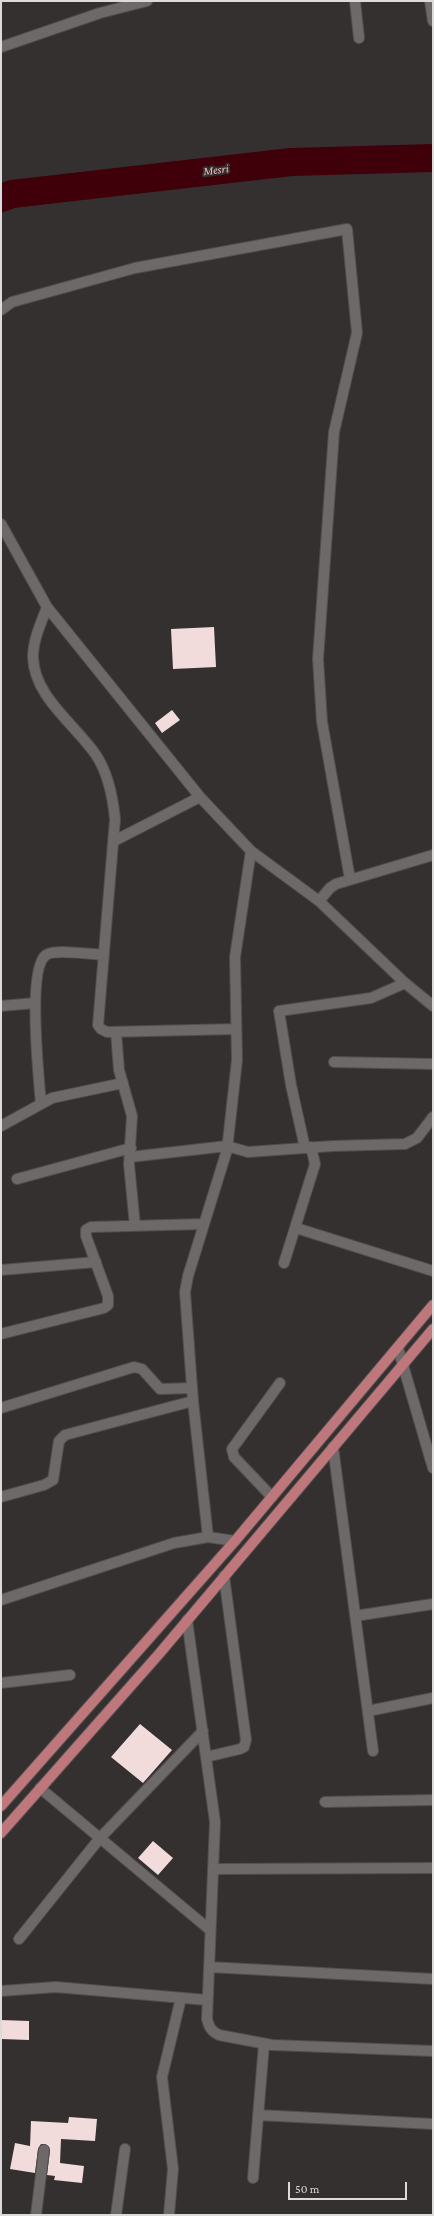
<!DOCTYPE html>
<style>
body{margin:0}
#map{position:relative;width:434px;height:2216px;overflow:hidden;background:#343030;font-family:"Crimson Pro",serif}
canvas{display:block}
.frame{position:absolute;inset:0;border:2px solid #dddada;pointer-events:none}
.scale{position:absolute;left:288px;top:2182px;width:119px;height:18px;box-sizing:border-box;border:2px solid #dddada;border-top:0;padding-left:5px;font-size:12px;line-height:14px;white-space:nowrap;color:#dddada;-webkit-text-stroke:3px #343030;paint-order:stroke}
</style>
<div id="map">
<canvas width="434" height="2216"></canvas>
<div class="frame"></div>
<div class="scale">50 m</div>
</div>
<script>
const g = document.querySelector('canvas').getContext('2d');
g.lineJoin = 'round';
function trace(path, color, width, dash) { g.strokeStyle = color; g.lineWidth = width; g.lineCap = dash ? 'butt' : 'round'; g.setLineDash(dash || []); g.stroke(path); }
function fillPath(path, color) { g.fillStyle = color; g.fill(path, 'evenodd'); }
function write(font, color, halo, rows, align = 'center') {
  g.font = font + ' "Crimson Pro",serif'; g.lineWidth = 4; g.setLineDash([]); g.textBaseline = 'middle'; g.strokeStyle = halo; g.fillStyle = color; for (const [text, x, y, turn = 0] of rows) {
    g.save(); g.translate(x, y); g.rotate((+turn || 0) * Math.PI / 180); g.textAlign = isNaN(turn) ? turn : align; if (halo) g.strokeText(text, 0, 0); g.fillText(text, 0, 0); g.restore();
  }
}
const river = new Path2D(`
 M1,198l11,-4 279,-32 142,-4`);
const building = new Path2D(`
 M214,627l2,40 -43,2 -2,-40z
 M172,710l8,10 -18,13 -7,-10z
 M140,1724l32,26 -29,33 -32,-26z
 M153,1841l20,17 -15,17 -20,-17z
 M1,2020l28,1v19l-28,-1z
 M69,2117l28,2 -2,22 -34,-2 -1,24 24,3 -2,17 -28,-3 1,-4 -8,-1 3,-25 -5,-6h-4l-3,5 -3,24 -25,-4 5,-26 15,3 1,-25 37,2z`);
const minor = new Path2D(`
 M355,1l4,37
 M430,1l3,20
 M1,47l99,-34 47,-12
 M1,310l11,-8 123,-34 212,-39 10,104 -23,99 -16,227 4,63 28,157
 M1,524l46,83 153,190 51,54 68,50 86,82 28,23
 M47,607c-6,16 -14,33 -14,50 1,40 42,67 63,98 12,18 17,44 19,64l-17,206 3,4 6,3 129,-3
 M114,841l86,-44
 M319,901l11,-13 6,-4 97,-29
 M1,1006l34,-3
 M116,1032l3,38 13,46 -3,48 6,62
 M334,1062l99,2
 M41,1104c-2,-24 -14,-136 5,-149 8,-6 45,-1 58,0
 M1,1126l51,-28 71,-15
 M305,1148l-14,-63 -12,-74 92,-13 34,-15
 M130,1157l97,-11 21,6 85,-6 72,-2 12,-6 16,-21
 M17,1179l114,-31
 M296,1228l137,43
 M284,1263l31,-99 -4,-17
 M1,1270l95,-8
 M1,1334l103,-26 4,-3v-9l-22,-60v-6l5,-3 113,-3
 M398,1348l35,120
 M1,1408l133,-41 8,2 18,20 32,-1
 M333,1447l40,304
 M1,1497l43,-12 9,-5 6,-39 6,-6 128,-34
 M272,1497l-38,-40 -2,-8 48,-66
 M208,1537l-15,-136 -8,-109 3,-16 39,-126 10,-90 -2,-103 16,-106
 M1,1600l173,-57 34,-6 27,4
 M355,1616l78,-12
 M187,1620l28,202 -8,197c2,8 4,12 12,16l53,10 161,6
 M1,1683l69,-8
 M368,1711l65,-13
 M206,1757l34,-8 4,-2 2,-7 -22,-164
 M40,1788l170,142
 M325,1802l108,-2
 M213,1869l220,-1
 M19,1939l81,-101 103,-107
 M209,1967l224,12
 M1,1991l55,-4 151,13
 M258,2115l175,9
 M253,2178l11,-134
 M36,2215l8,-65
 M116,2215l9,-66
 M169,2215l4,-46 -11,-92 19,-79`);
const major = new Path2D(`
 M1,1806l234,-265 198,-236
 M1,1833l158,-179 274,-325`);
const waterNames = [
 ["Mesri",216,170,-7]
];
trace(river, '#3f0009', 28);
fillPath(building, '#f1dbdb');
trace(minor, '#524e4e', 12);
trace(major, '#524e4e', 12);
trace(minor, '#6e6969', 10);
trace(major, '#be777a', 10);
write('italic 12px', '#f1bcbc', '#343030', waterNames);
</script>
